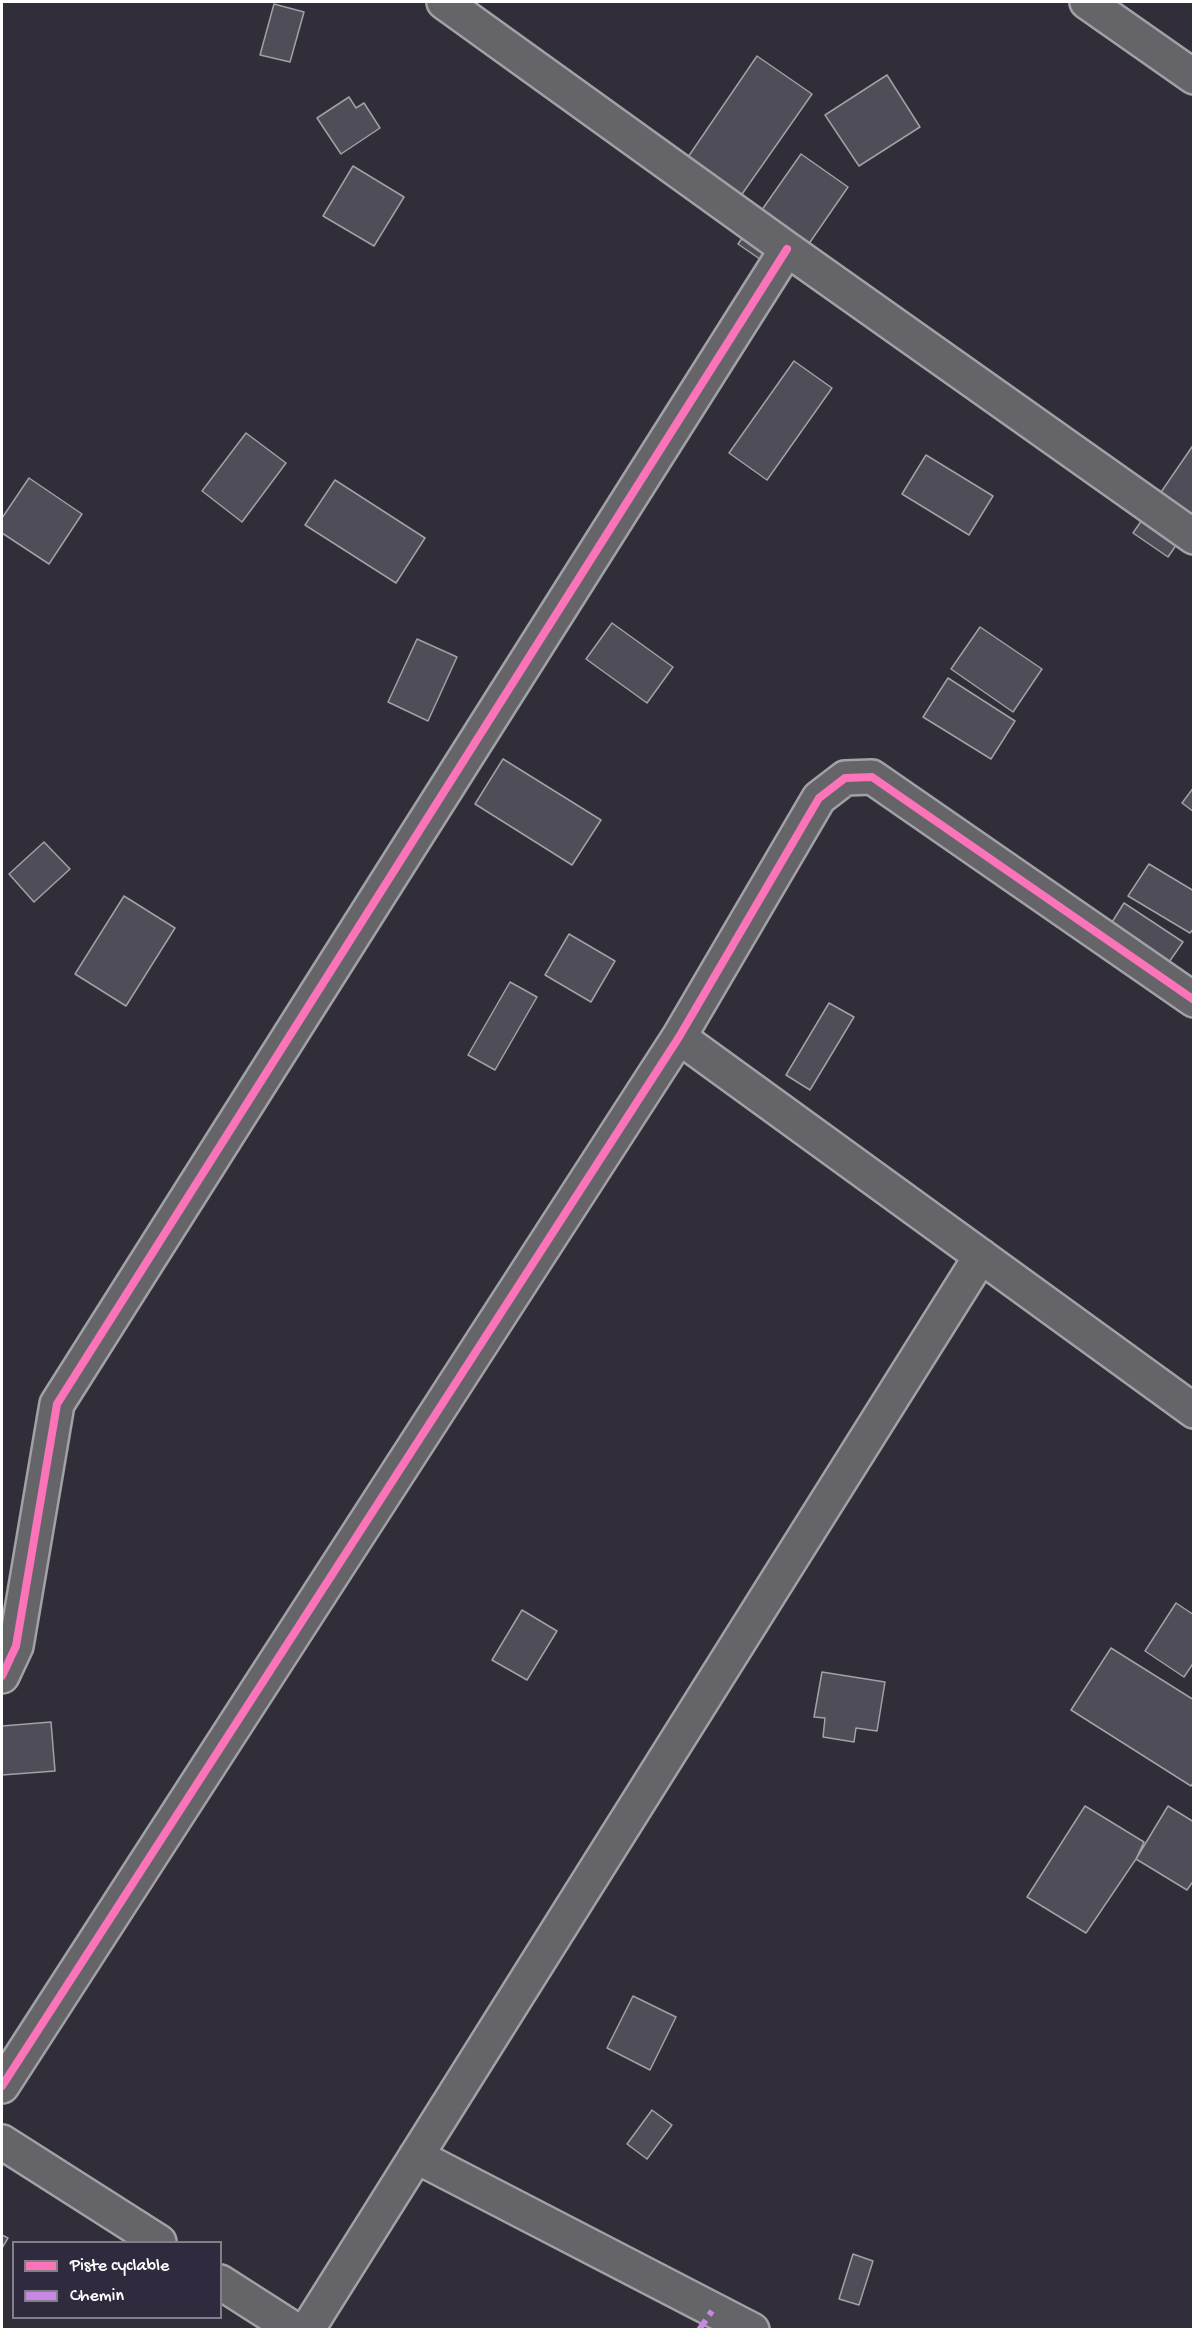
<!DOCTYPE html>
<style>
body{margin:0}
#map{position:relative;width:1195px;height:2331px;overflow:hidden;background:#312e39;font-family:"Gochi Hand",sans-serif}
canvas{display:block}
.frame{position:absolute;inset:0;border:3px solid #fff;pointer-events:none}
.legend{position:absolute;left:12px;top:2241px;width:210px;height:78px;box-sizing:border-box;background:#2f2a3d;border:2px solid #827f8b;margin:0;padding:8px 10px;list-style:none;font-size:18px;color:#fff}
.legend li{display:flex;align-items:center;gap:12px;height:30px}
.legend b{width:30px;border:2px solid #827f8b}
</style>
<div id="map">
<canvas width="1195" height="2331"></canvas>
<div class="frame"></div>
<ul class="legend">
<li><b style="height:8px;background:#fb73b8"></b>Piste cyclable</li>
<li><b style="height:8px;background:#c787e3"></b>Chemin</li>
</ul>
</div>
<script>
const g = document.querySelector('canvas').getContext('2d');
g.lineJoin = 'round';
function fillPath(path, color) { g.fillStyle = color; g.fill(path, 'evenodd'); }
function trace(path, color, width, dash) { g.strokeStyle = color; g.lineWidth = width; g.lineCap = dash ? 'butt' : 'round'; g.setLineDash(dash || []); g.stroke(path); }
const building = new Path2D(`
 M274,4l30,8 -14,50 -30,-7z
 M757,56l55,38 -72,103 -54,-37z
 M887,75l33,52 -61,39 -34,-51z
 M349,97l7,11 8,-5 16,25 -39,26 -24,-36z
 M801,154l47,33 -62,90 -48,-33z
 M353,166l51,31 -30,49 -51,-30z
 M794,361l38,27 -65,92 -38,-27z
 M246,433l40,30 -44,59 -40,-31z
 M1194,444v75l-26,38 -35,-24z
 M926,455l67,41 -24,39 -67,-41z
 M29,478l53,36 -33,50 -47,-31v-15z
 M335,480l90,58 -29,45 -91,-58z
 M612,623l61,44 -26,36 -61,-44z
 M980,627l62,42 -29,43 -62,-43z
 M417,639l40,18 -29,64 -40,-19z
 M948,678l67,43 -24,38 -68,-42z
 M503,759l98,61 -29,45 -97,-61z
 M1194,787v25l-12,-9z
 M44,842l26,27 -36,33 -25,-28z
 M1149,864l45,27v37l-4,5 -62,-37z
 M124,896l51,32 -49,78 -51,-32z
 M1124,903l59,39 -16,23 -58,-38z
 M569,934l46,27 -24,41 -46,-27z
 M510,982l27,15 -42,73 -27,-15z
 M829,1003l25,14 -44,73 -24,-15z
 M1176,1603l18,12v47l-10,15 -39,-26z
 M522,1610l35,21 -30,49 -35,-20z
 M1111,1648l83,52v82l-3,4 -120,-76z
 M822,1672l63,10 -8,49 -21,-3 -2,14 -31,-5 2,-19 -11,-1z
 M51,1722l4,49 -53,4v-49z
 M1085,1806l59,36 -8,17 -50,74 -59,-36z
 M1168,1806l26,16v58l-7,10 -51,-31z
 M633,1996l43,21 -26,53 -43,-22z
 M652,2110l20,15 -25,34 -20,-15z
 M2,2235l6,3 -6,10z
 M853,2254l20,7 -14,44 -20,-6z`);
const minor = new Path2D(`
 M444,2l343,247 407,288
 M1087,2l107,75
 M679,1037l515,374
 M2,1676l14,-30 41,-242 730,-1155
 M2,2086l677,-1049 140,-239 26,-20 27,-1 322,223
 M2,2142l157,100
 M416,2156l336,174
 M220,2282l75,48
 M307,2330l674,-1074`);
const quiet = new Path2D(`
 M699,2330l13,-19`);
const cycleway = new Path2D(`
 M2,1676l14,-30 41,-242 730,-1155
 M2,2086l677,-1049 140,-239 26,-20 27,-1 322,223`);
fillPath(building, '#4f4d57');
trace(building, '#a2a1a6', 1.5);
trace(minor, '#a2a1a6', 38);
trace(minor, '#656469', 33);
trace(quiet, '#c787e3', 6, [12, 6]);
trace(cycleway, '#fb73b8', 8);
</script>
